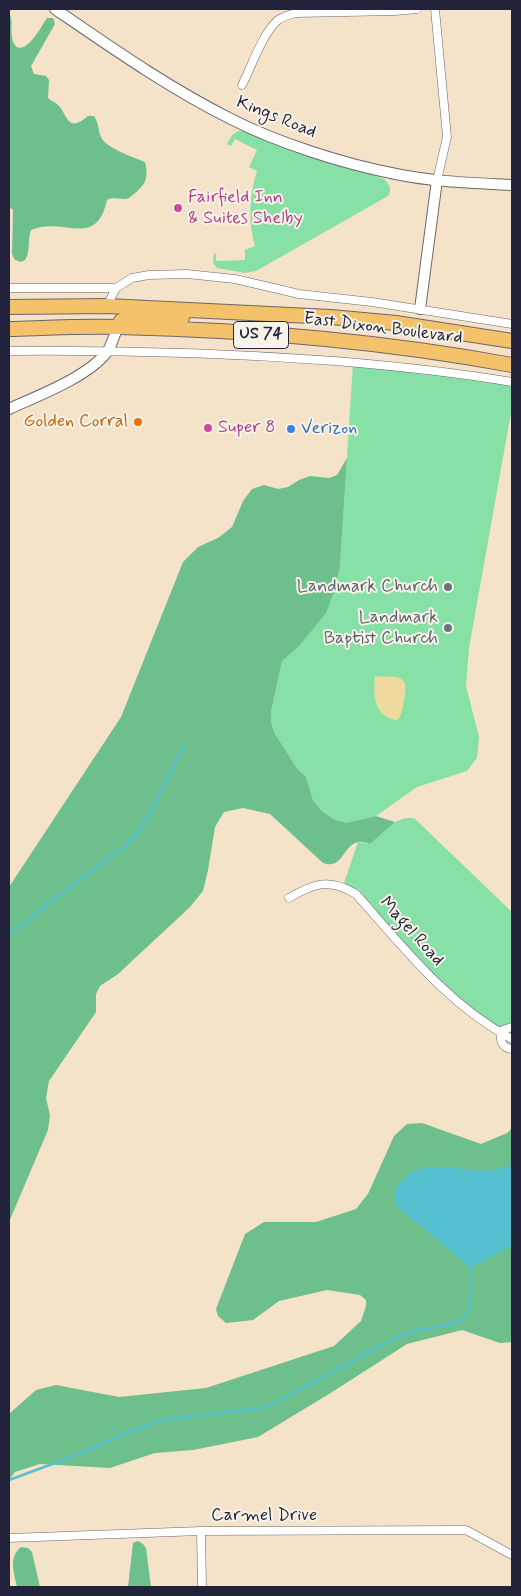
<!DOCTYPE html>
<style>
body{margin:0}
#map{position:relative;width:521px;height:1596px;overflow:hidden;background:#f4e2c9;font-family:Mynerve,sans-serif}
canvas{display:block}
.frame{position:absolute;inset:0;border:10px solid #22223b;pointer-events:none}
</style>
<div id="map">
<canvas width="521" height="1596"></canvas>
<div class="frame"></div>
</div>
<script>
const g = document.querySelector('canvas').getContext('2d');
g.lineJoin = 'round';
function fillPath(path, color) { g.fillStyle = color; g.fill(path, 'evenodd'); }
function trace(path, color, width, dash) { g.strokeStyle = color; g.lineWidth = width; g.lineCap = dash ? 'butt' : 'round'; g.setLineDash(dash || []); g.stroke(path); }
function write(font, color, halo, rows, align = 'center') {
  g.font = font + ' Mynerve,sans-serif'; g.lineWidth = 4; g.setLineDash([]); g.textBaseline = 'middle'; g.strokeStyle = halo; g.fillStyle = color; for (const [text, x, y, turn = 0] of rows) {
    g.save(); g.translate(x, y); g.rotate((+turn || 0) * Math.PI / 180); g.textAlign = isNaN(turn) ? turn : align; if (halo) g.strokeText(text, 0, 0); g.fillText(text, 0, 0); g.restore();
  }
}
const green = new Path2D(`
 M238,131h6l140,48c6,6 8,10 4,17l-132,75 -11,2 -28,-5 -4,-5 1,-10 2,1v7l29,-1v-10l10,-4c-7,-25 -6,-49 2,-75l-8,-4 8,-17 -22,-11 -4,7 -4,-2 5,-9z
 M353,363l159,19v25l-43,241 -3,38 13,51 -2,21 -10,13 -50,16 -41,29 -29,7 -12,-3 -13,-9 -9,-11 -7,-23 -10,-10 -22,-35 -3,-11v-9l11,-51 58,-95z
 M405,818h9l98,94v127l-63,-44 -106,-109 15,-44 12,2 25,-22z`);
const forest = new Path2D(`
 M9,13c5,8 1,15 3,23 0,4 2,9 5,11 11,6 25,-22 30,-29h6l2,6 -24,42 3,8 12,2 3,4 -1,18c3,3 7,4 10,7 10,10 9,29 30,11h6c5,7 4,16 8,23 7,10 31,18 43,23 5,19 -2,25 -16,36 -7,3 -15,-2 -22,2 -11,50 -44,16 -76,30 -4,10 0,21 -6,30l-4,2 -6,-2 -3,-6 1,-44 -4,-3z
 M347,458l-7,108 -6,26 -8,21 -27,33 -17,15 -11,51v9l3,11 22,35 10,10 7,23 9,11 13,9 12,3 29,-7 19,6 -25,22c-3,-1 -9,-3 -12,-2 -15,3 -15,28 -35,21l-53,-49 -27,-6 -19,4 -9,15 -7,43 -5,21 -13,16 -72,67 -18,12 -4,8v18l-47,69 -3,17 4,17 -2,15 -39,92v-335l112,-170 62,-155 15,-15 20,-9 14,-11 11,-26 9,-12 12,-4 14,4 10,-2 11,-7 11,-4 19,2 8,-3z
 M422,1123l59,21 26,-11 5,-5v214l-12,1 -38,-13 -55,14 -78,50 -71,43 -65,13 -38,3 -45,15 -70,-4 -25,8 -6,8v-66l27,-24 20,-5 63,12 87,-9 128,-42 27,-25 5,-15v-6l-6,-5 -33,-5 -48,11 -26,19 -27,3 -8,-7 -2,-7 29,-75 19,-12h52l40,-13 12,-15 26,-58 13,-12z
 M138,1541l5,3 3,4 5,39h-23l5,-44z
 M21,1547l7,1 4,4 8,35h-23c-3,-15 -9,-29 4,-40z`);
const sand = new Path2D(`
 M375,676c22,2 35,-4 29,24 -1,7 -2,14 -6,20 -24,-2 -25,-24 -23,-44z`);
const water = new Path2D(`
 M512,1165v80l-41,23 -72,-60c-14,-20 12,-40 32,-41 28,-1 54,9 81,-2z`);
const stream = new Path2D(`
 M9,932l16,-8 20,-18 79,-59 12,-12 13,-20 35,-70
 M9,1480l65,-24 62,-27 28,-9 103,-13 127,-68 17,-7 45,-9 7,-5 7,-10 1,-40`);
const minor = new Path2D(`
 M435,9l12,128 -10,43
 M242,85c10,-19 20,-51 36,-65 5,-4 11,-5 18,-7l99,-2 22,-2
 M9,288h107
 M107,306l9,-18 16,-10 17,-3 38,-1 48,5 64,15 73,8 140,22
 M9,351c109,-1 217,2 326,10 60,5 118,11 177,21
 M289,898c25,-15 41,-20 67,-4 48,54 92,111 156,145
 M512,1027l-9,3c-5,9 -1,18 9,19
 M201,1531l1,56
 M9,1538l192,-7 265,-1 46,25`);
const tertiary = new Path2D(`
 M55,9c57,39 114,79 176,110 47,24 113,45 165,55 38,8 78,9 116,11
 M420,309l17,-129
 M9,409c28,-13 79,-32 98,-57 5,-7 7,-17 11,-25`);
const trunk = new Path2D(`
 M9,307l98,-1 224,11 65,6 116,18
 M118,327l3,-6 9,-3h52
 M9,329c36,-1 73,-3 110,-2 131,3 264,14 393,38`);
const markers = [
 [178,208,5,"#d1479c"],
 [138,422,5,"#e8710a"],
 [208,428,5,"#d1479c"],
 [291,429,5,"#3f7fe0"],
 [448,587,5,"#6b7280"],
 [448,628,5,"#6b7280"]
];
const shields = [
 [261,335,55]
];
const shieldNames = [
 ["US 74",261,335]
];
const streetNames = [
 ["Kings Road",276,118,22],
 ["East Dixon Boulevard",383,329,7],
 ["Magel Road",411,932,48],
 ["Carmel Drive",264,1516]
];
const hotelNames = [
 ["Fairfield Inn",188,198],
 ["& Suites Shelby",188,219],
 ["Super 8",218,428]
];
const foodNames = [
 ["Golden Corral",128,422]
];
const shopNames = [
 ["Verizon",301,429]
];
const worshipNames = [
 ["Landmark Church",438,587],
 ["Landmark",438,618],
 ["Baptist Church",438,639]
];
fillPath(green, '#87e1a7');
fillPath(forest, '#6dbf8c');
fillPath(sand, '#eeda9e');
fillPath(water, '#55c0d0');
trace(stream, '#55c0d0', 2.5);
trace(minor, '#6c656d', 9);
trace(tertiary, '#6c656d', 12);
trace(trunk, '#6c656d', 16);
trace(minor, '#fff', 8);
trace(tertiary, '#fff', 10);
trace(trunk, '#f4c26a', 14);
for (const [x, y, r, color] of markers) { const dot = new Path2D(); dot.arc(x, y, r, 0, 2 * Math.PI); g.fillStyle = color; g.fill(dot); trace(dot, '#f7f3e8', 2); }
for (const [x, y, w] of shields) { const box = new Path2D(); box.roundRect(x - w / 2, y - 13.5, w, 27, 4); g.fillStyle = '#f7f3e8'; g.fill(box); trace(box, '#22223b', 1); }
write('bold 16px', '#22223b', null, shieldNames);
write('18px', '#22223b', '#f7f3e8', streetNames);
write('18px', '#b23c85', '#f7f3e8', hotelNames, 'left');
write('18px', '#c56008', '#f7f3e8', foodNames, 'right');
write('18px', '#366cbe', '#f7f3e8', shopNames, 'left');
write('18px', '#5b616d', '#f7f3e8', worshipNames, 'right');
</script>
